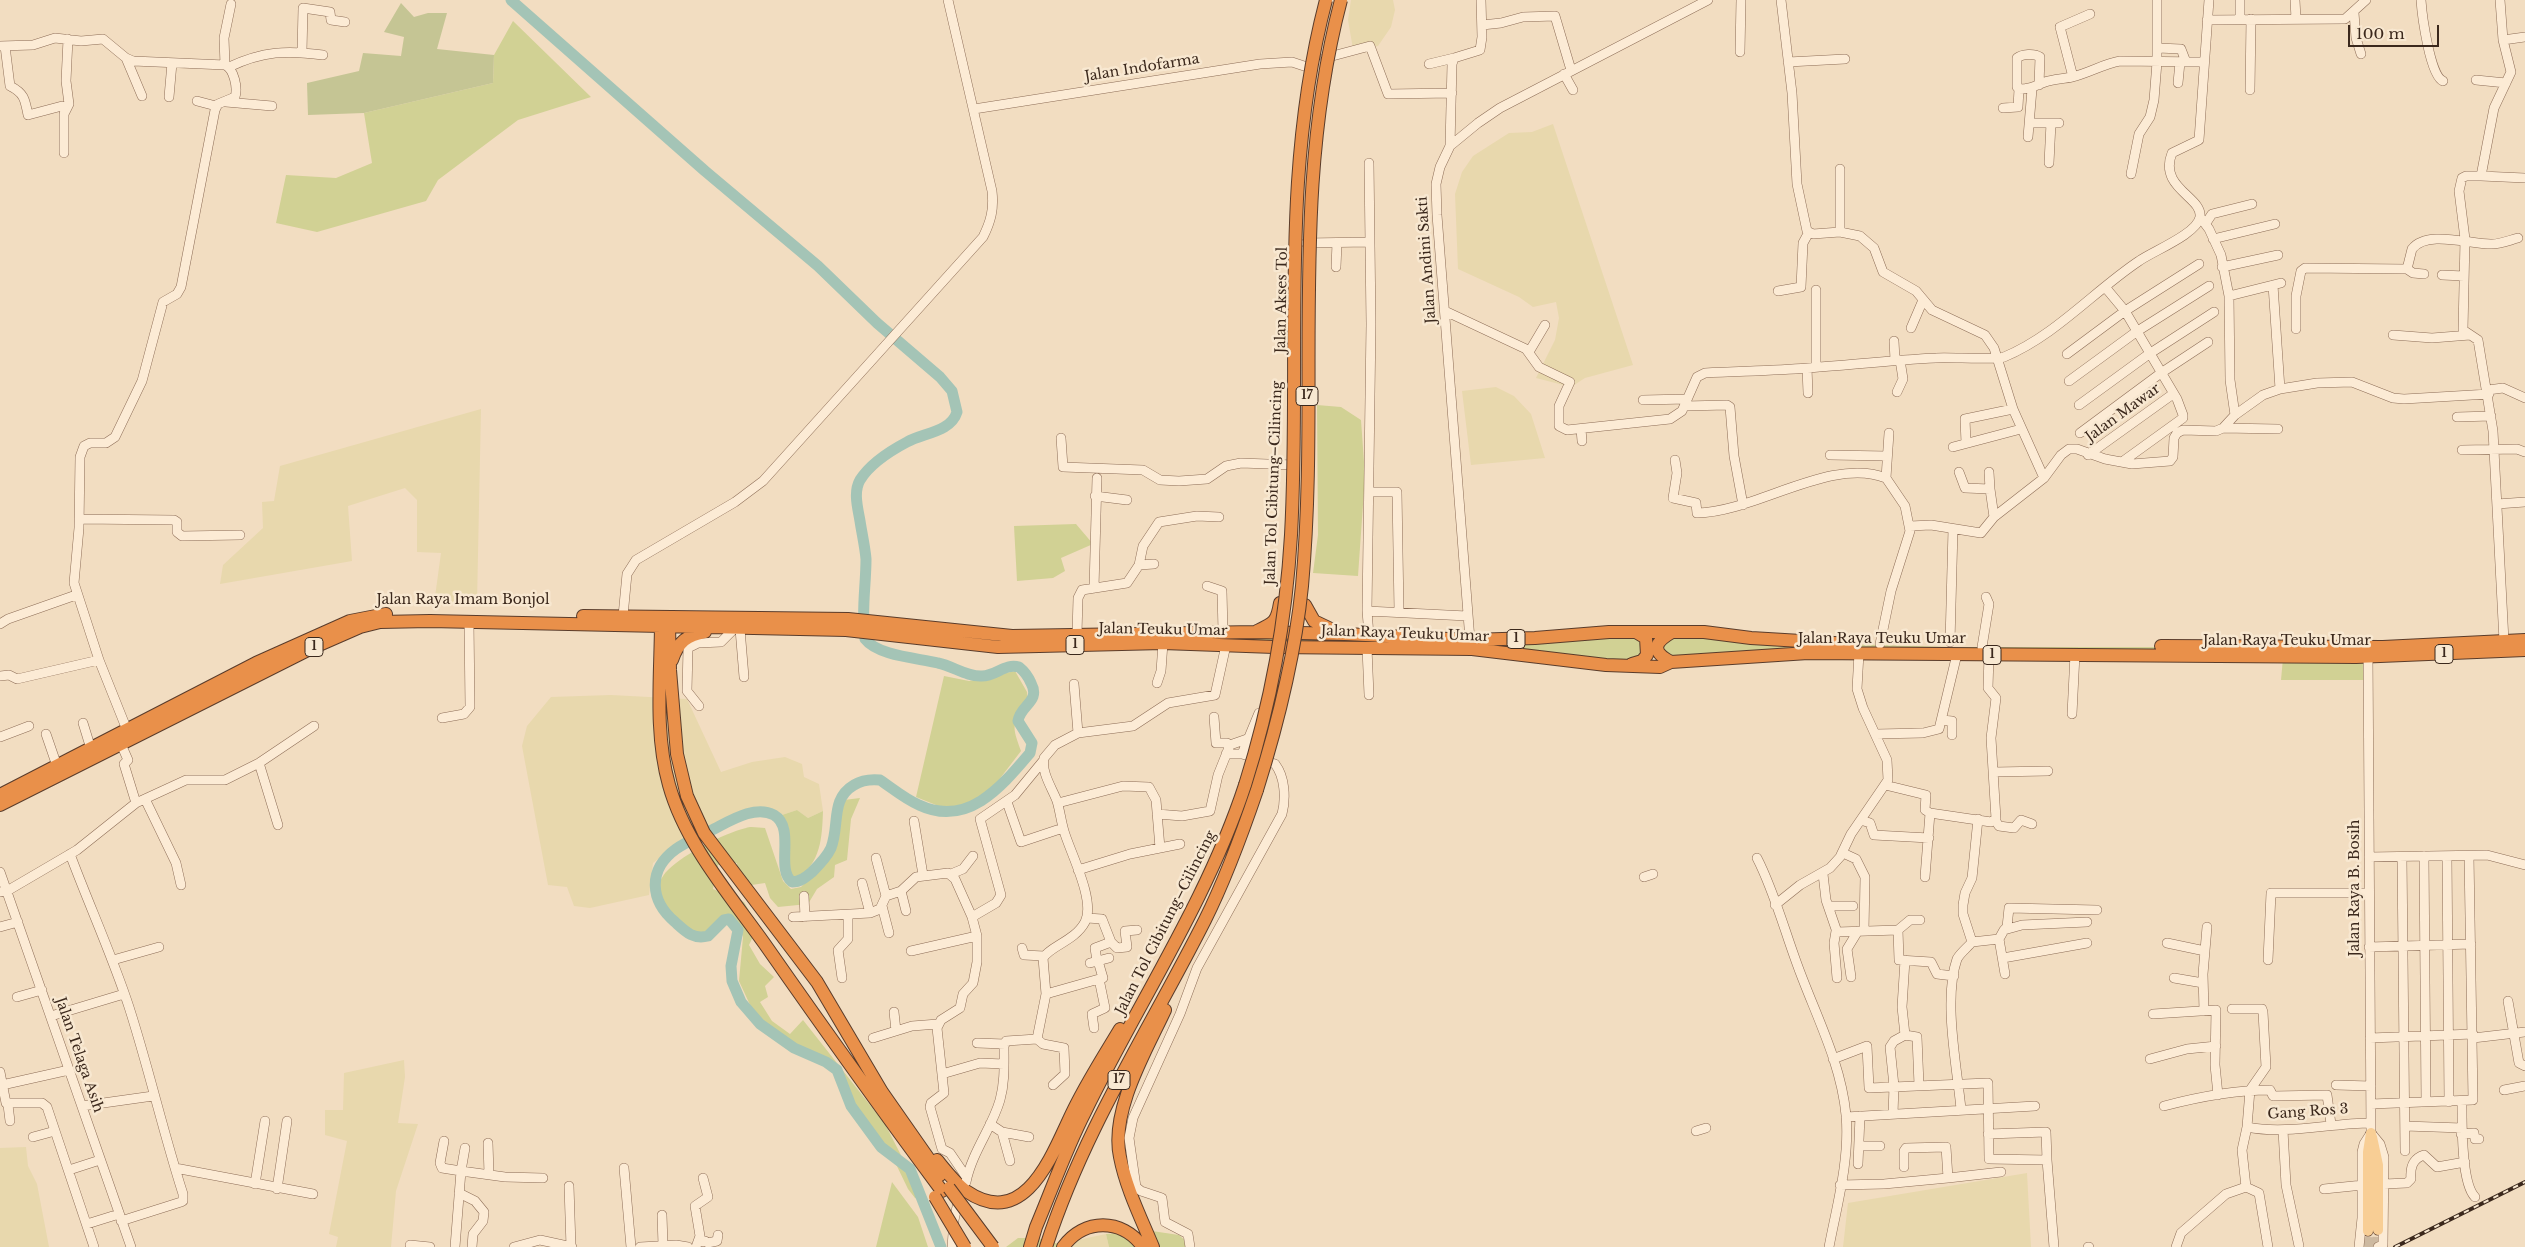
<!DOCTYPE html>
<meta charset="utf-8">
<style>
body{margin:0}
#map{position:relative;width:2525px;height:1247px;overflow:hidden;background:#f2ddc1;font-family:"Libre Baskerville",serif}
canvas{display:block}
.scale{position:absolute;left:2348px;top:25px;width:91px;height:22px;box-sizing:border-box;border:2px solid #3b281c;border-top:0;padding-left:6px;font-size:15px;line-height:18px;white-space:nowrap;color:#3b281c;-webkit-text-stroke:4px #f8e8d1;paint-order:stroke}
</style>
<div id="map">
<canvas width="2525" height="1247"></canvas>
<div class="scale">100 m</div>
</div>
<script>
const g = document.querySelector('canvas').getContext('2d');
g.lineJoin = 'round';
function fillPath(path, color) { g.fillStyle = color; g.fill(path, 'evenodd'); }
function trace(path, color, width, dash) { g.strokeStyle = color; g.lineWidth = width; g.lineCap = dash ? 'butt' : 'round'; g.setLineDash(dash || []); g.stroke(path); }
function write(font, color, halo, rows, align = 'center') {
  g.font = font + ' "Libre Baskerville",serif'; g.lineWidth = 5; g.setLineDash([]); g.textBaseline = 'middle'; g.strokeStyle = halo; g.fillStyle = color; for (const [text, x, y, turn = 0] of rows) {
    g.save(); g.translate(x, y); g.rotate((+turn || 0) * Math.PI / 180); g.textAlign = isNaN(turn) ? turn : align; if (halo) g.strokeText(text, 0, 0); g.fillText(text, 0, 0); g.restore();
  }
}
const farmland = new Path2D(`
 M1351,0h42l2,10 -4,17 -13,19 -25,3 -5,-29z
 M1553,124l80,241 -48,13 -14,9 -35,-9 19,-38 4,-22 -3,-16 -23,5 -14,-10 -61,-28 -3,-75 7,-22 11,-16 36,-23 23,-1z
 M1496,387l18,9 17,18 14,44 -74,7 -9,-74z
 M481,409l-4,194 -43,1 7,-51 -24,-1v-52l-12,-12 -57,18 4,55 -132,23 3,-19 40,-37 -1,-26 12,-1 6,-35z
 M611,695l76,4 34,73 31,-10 33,-5 17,7 2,13 15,7 4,27 -15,7 -11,-8 -18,6 -15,-4 -24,3 -60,27 -27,21 -4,32 -59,13 -16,-2 -7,-19 -19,-2 -26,-139 5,-20 24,-29z
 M404,1060l1,17 -7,46 20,1 -22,67 -5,56h-55l2,-10 -9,-3 18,-93 -22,-6v-25h18l1,-37z
 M26,1147l2,19 9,18 12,63h-49v-99z
 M2027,1173l4,74h-188l5,-44z
 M1106,1234l3,13h-50v-3z`);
const green = new Path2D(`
 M513,21l78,76 -73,23 -80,60 -12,21 -109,31 -41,-9 10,-48 50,3 36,-15 -8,-50 129,-30 1,-28z
 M1317,405l24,2 20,13 4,56 -7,100 -45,-3 5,-38z
 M1076,524l17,20 -32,14 4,13 -12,7 -36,3 -3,-55z
 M1255,632l387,2v27l-388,-15z
 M1672,632l173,12 105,3h426l-10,33h-85l2,-22 -618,1 -5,-21z
 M1015,671l12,21 1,11c-17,21 -16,23 -7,48l-26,34 -24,18 -25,6 -30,-12 28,-121 25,5z
 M860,798l-9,21 -4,41 -12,5 -1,12 -17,12 -9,15 -30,3 -8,-9 -5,-15 -27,4 -1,-24 -19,2 -5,24 31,13 14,24 -9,19 11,19 14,13 -9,9 3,11 -8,5 12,19 18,13 13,-14 82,104 40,78 -10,-4 -7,-9 -14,-29 -35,-48 -18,-41 -18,-13 -41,-15 -25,-23 -18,-39 4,-44 -4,-10 -10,-6h-11l-17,15c-16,-1 -20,-6 -33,-16 -15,-12 -14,-37 0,-50 18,-17 54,-36 78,-42 5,-2 13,0 19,0l18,53 8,8 10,-2 24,-25 12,-54 7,-8z
 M797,810l11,8 15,-7c-1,27 -2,51 -26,68l-9,-3 -3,-39 -6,-21z
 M892,1182l26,35 10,30h-52z
 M1152,1231l27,4 13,12h-83l-3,-13z
 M1018,1238h20l21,6v3h-53z`);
const cemetery = new Path2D(`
 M401,3l13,14 14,-4h19l-10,36 57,6 -1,28 -129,30 -56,2 -1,-32 52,-12 4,-18 38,3 3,-19 -20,-5z`);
const river = new Path2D(`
 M511,0l194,171 113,95 59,57 63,54 12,14 5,21c-6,20 -34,21 -50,30 -17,9 -37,22 -47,38 -7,12 -2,29 0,41 2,13 5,26 6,38 0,27 -5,53 -1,80 13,17 53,19 73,24 15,3 29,14 44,13 14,0 23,-13 37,-9 5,4 9,9 12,16 10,19 -11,22 -13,38l14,22 -2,10c-28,33 -62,75 -111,52 -14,-6 -27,-17 -39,-25 -10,-1 -18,0 -26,5 -24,14 -14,40 -23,63 -4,9 -12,17 -19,24 -6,5 -12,10 -20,10 -17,-13 4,-54 -18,-67 -20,-11 -47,8 -64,16 -11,6 -24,11 -34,18 -29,21 -26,52 -1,73 10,9 18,18 33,14l16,-16 5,-1 9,11 -7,36 1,15 9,21 19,22 34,24 32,14 11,8 14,36 30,41 29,22 31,78`);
const majorTunnel = new Path2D(`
 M2367,1247l1,-16
 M2377,1247l1,-17`);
const minor = new Path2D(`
 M1781,0l11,93 5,91 10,47 6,3 27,-2 20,4 14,12 9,24 33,19 16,19 53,25 9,13 19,61 31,69
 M2295,0l1,19
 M2421,0c1,15 9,76 22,81
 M2500,0l3,40 8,32 -17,36 -13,68h-15l-4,2 -3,13 6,48 -2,91 15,10 15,91 11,210
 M2354,13l2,25 5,16
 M2240,19v-19
 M2207,20l138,-1 21,-19
 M1482,25l19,-2 22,-6 32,-1 16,54
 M2503,40l22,-3
 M0,46l33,-1 22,-7 26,3 22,-2 23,19 7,3 92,4c9,4 13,23 10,32l-17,7 -3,6 -34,177 -4,7 -14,8 -21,79 -27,56 -9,6h-16l-6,3 -4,11 -1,71 -5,55 25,77 28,70
 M5,46l5,40c14,7 15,13 18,29l34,-9 3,5
 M2158,48l23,1 5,13
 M302,52l1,-44 27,4 1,8 14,2
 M1740,52l1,-52
 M126,58l16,38
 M1325,58l45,-12 18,48 64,-1
 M1788,62l57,-3
 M1429,64l25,-6
 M225,65l-1,-27 7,-34
 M229,67c34,-16 58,-17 94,-12
 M1564,74l9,16
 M2073,77l-13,-50 30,-13
 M2476,80l30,3
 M2178,83l2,-21
 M2039,85l1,-28c-6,-4 -18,-3 -23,1v29l2,2c11,0 16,-3 26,-7 8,-3 18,-3 27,-5 17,-4 31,-13 48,-16l84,1
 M2250,90l1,-71
 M169,97l3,-34
 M197,101l19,5
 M226,102l46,4
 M2003,108l15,-1 1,-18
 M974,109l286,-45 32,-2 21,7
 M2030,123h29
 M2028,137l4,-48
 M1450,146l2,-82 2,-6 26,-8 2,-13 -1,-37
 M64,153v-39l5,-10 -3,-23 2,-42
 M2049,163l2,-40
 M2131,174l8,-40 11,-17 4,-17 3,-38v-62
 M2481,176l44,2
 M2200,217l9,12 12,26 8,41 52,-13
 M2206,223l6,-9 40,-10
 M1840,232v-63
 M2213,239l62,-15
 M1306,243l63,-1
 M1336,267l1,-24
 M2222,267l56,-12
 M2407,269l6,4 11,1
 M2442,275l22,1
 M2273,285l7,104
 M2105,287l20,24 52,88 6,16v3l-61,44
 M1816,290v77
 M1778,291l23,-4 2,-44 6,-11
 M2229,296l1,84 5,35
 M1445,311l81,38 13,18 31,15 -11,24v20l8,4 103,-11 12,-8 15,-34 8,-4c34,-2 68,-2 102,-5 43,-3 86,-8 129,-10 12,-1 61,2 68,-1 51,-21 90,-66 135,-96 14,-10 58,-27 61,-44 3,-20 -42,-29 -28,-64l27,-13 10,-140
 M1911,328l12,-28
 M2296,329v-33l5,-25 4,-3 102,1 5,-20c15,-20 60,-4 80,-5 9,0 18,-4 26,-6
 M2393,335l39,3 38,-3
 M1894,341l1,19
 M1529,352l16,-27
 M2067,354l58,-43 74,-47
 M1807,368l1,25
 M2069,381l67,-49 73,-46
 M2488,390l15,-2 22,10
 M1897,392l6,-13 -3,-19
 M1643,400l44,-1
 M2079,405l70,-51 65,-42
 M1685,406l42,-1 3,2 4,49 9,49
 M2457,417l34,-1
 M2223,428l55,1
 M1581,429l1,12
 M2080,433l81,-60 47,-31
 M1061,438l2,29 80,3 17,10 19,1 28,-2 19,-13 15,-3 53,2
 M1966,443l-1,-24 48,-10
 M1953,447l68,-18
 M2462,450l55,-1 8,3
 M1830,455l57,1
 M2088,455l85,-61
 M1675,460l2,13 -4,25 23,5 1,10c59,-1 134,-57 189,-35
 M1959,472l6,16 25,1 4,28
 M1989,472l1,17
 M1369,492h28l2,119
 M1095,496l32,4
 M2497,504l28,-2
 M79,519l95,1 3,2v10l5,4 58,-1
 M1910,526l21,-1 50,8 13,-16 50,-39 17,-23 8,-6h8l28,10 27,5 38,-3 3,-4 1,-19 3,-5 6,-3 33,1 7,-3 12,-13 28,-20 17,-6 37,-6 35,-1 41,16 11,1 85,-5
 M1139,565l4,-19 16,-24 38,-6 22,1
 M1207,586l15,5 1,41
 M1094,588l3,-110
 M1367,611l100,5
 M623,616l4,-42 9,-14 99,-58 28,-21 220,-244c8,-16 11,-28 9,-46l-44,-191
 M0,624l8,-5 68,-24
 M740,629l4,48
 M1077,634l1,-36 4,-8 45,-7 12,-18 15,-1
 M1369,635l-2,-24 4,-287 -2,-161
 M1470,640l-33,-425 -1,-31 4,-17 10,-21 28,-23 22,-15 208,-108
 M1950,642l3,-113
 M1880,644l11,-53 19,-60 -5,-25 -19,-28 3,-45
 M1982,647l7,-43 -3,-7
 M1367,648l2,47
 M0,676l9,-1 8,4 82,-19
 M1157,683l4,-12 2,-28
 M1074,684l4,49
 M699,706l-12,-15 1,-43 10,-5 23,-1 14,-14
 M2072,714l3,-60
 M1214,717l2,26h11l3,2
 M442,718l22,-4 6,-7 -1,-85
 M1942,720l10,1v14
 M83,723l8,26
 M46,734l11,32
 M1876,734l47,-1 16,-4 18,-75
 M0,737l29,-11
 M121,744l7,16 -4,4 12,39
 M1242,754l17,-41
 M259,763l19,62
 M1994,772l54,-1
 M1885,785l41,10 -1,15 5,3 -5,64
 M145,799l31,64 5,22
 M1007,802l14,40 42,-14
 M1058,803l65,-17 26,1 7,13 4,48
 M1930,813l61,9 5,-3 -5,-81 5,-40 -8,-10 1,-33
 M1157,814l25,2 28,-5 8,-36 12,-30 17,-6
 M1861,820l9,3 4,12 55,3
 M1995,820l4,6 15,2 7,-8 11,4
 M914,821l9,54
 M1843,853l13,6 9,18 -1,54
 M70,854c19,51 42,101 59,153 20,62 34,125 54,187v7l-2,1 -60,19
 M2424,856l2,246
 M2447,856l2,246
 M2369,857l118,-2 38,10
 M2402,857l3,294
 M876,858l10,38
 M1757,858c17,33 27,71 40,106 18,50 44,98 49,151 4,44 -9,90 -17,132
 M1078,870l52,-16 50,-10
 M0,872l131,375
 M951,874l12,-5 10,-13
 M1823,874l3,26 11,32 61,-2 12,-10h10
 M1644,877l9,-3
 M862,883l8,30
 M901,891l5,20
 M0,892l7,-1 70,-41 59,-47 50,-23h39l34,-17 55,-37
 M804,896l1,21
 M1775,905l25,-20 30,-17 10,-11 11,-23 37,-54 -1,-20 -24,-52 -6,-19 2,-36
 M882,906l7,27
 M1828,906h25
 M793,917l77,-4 10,-4 6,-13 15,-5 15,-14 32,-4 7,6 17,38
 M1087,918l15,1 9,23 6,6 10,-1 -2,-16 12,-1
 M0,927l18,-5
 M1898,930l1,30 32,2 6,12 17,2
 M2004,930l3,-3 2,-19 88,2
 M1836,931l-2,12 3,35
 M1999,939l6,35
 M1972,942l27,-3 5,-9 18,-5 65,-3
 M2167,943l38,8
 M2369,947l102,-3
 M1022,948l2,7 20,1
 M911,951l66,-15
 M2003,958l84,-15
 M113,960l46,-13
 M2268,960l3,-67h98
 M1097,961l-2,-13 16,-6
 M1098,961l5,17 -4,1
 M1090,963l19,-5
 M1851,977l-4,-28 11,-18
 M842,978l-4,-28 10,-11v-23
 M2174,978l29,5
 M1046,994l53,-15 6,29 -13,6 2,14
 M17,997l25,-7
 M2508,1001l11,62 6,3
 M2232,1009h30l1,3 3,55 -16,23 -3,37 -5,23 4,37 13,6 9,54
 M2204,1011l-1,-37 4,-47
 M894,1012l2,19
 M2153,1014l63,-4 -1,55 3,30
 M51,1016l73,-22
 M1905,1035l12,2 2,48
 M873,1038l39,-12 26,-2
 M2370,1038l103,-4
 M2473,1038l52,-6
 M1037,1039l9,-45 -3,-36c7,-12 32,-17 42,-36 11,-21 -15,-70 -21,-91 -3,-10 -4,-20 -7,-30 -5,-13 -16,-29 -13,-43l11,-13 23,-12 55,-7 35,-23 47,-8 11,-50
 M977,1043l28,1
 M1833,1059l34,-13 2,42 119,-5 1,76 58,1 7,87
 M2150,1059l37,-10 29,-3
 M0,1072l6,31h36l5,4 47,140
 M942,1074l38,-11 24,1
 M2,1085l67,-15
 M2336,1085l35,1
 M2504,1090l21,-4
 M2462,1102c0,21 -1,81 13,95
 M2371,1104l102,-4 -4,-244
 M8,1105l2,16
 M82,1106l71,-10
 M2164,1106c34,-9 70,-16 106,-16l3,6 54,-1 4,29
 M1961,1109c-4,-42 -18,-110 -4,-150 3,-6 11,-12 15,-17l-9,-28v-9l2,-12 7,-15 6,-59
 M1893,1114l1,-28 -4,-39 4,-6 11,-6 -3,-28 3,-47
 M1846,1117l189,-11
 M990,1124l12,8 8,29
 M2405,1126l57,2
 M2247,1127c40,8 83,-4 124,-4
 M2283,1130l3,55 13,61
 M1696,1131l10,-3
 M1002,1132l27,5
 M2371,1133l9,11 4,13 -1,88 -5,2
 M1988,1134l58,-2 1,28
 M2461,1134l13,-1 1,6h4
 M33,1137l22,-6
 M444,1141l-4,22 2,5 19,3 4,-23
 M488,1143l1,31
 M1860,1146h20
 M1858,1164l2,-48
 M175,1168l138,26
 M624,1168l7,79
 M69,1170l31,-10
 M967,1178l-17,-25 -8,-4 -12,-42 1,-4 13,-10 -7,-65 4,-8 19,-12 3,-14 10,-11 4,-21v-26l-5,-19 24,-14 5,-8 -21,-76 35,-24 28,-34
 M1948,1178l53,-6
 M966,1182c6,-30 26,-54 34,-82 5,-18 4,-36 4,-54l2,-5 31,-2 6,5 21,4 1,26 -12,11
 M255,1184l10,-63
 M2384,1184l23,-1 4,-4c-1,-11 1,-20 13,-24l13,12 28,-5
 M1840,1185l44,-1 64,-6 -2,-31 -40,1 -2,3v16
 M569,1186l2,61
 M277,1189l10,-68
 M2324,1189l39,-4
 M459,1193l16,8 9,11 -1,9 -10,13 -1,13
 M662,1215l1,30
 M87,1224l32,-10
 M699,1242l6,-1 3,2 9,-2 1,-6
 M410,1245l20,2
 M455,1247l6,-76 44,6 38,1
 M514,1247l26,-7 32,7
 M640,1247l36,-2 12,2
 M696,1247l4,-11 -5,-30 13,-9 -5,-19
 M952,1247l2,-27 5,-22
 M1190,1247l-2,-13 -23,-12 -3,-24 -21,-7 -5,-4 -7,-49 4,-20 47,-104 17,-46 85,-154c4,-16 3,-37 -7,-50l-33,-10h-16
 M2088,1247h1
 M2176,1247l5,-14 45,-39 20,-7
 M2359,1247l3,-29v-66l2,-8 7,-11 -3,-480`);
const major = new Path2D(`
 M2372,1137l6,28v65
 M2368,1231v-79l3,-19`);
const highway = new Path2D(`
 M1305,605l9,16 21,10
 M583,616l265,3 164,17 243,-4 90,2 125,6 65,-2 74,-6h95l47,6 100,6
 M661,620c0,54 -7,112 8,165 16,58 60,109 95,158 58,83 117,166 178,248
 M669,625l1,45 7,84 10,42 17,37 113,149 65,110 58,83
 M1257,631c17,-8 20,-9 23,-28
 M2161,646l222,1 142,-7
 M672,660c6,-18 15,-25 33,-28
 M1671,662c-21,-11 -16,-20 1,-30
 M1632,664l10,-3 5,-6 -1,-17 -10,-6
 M0,795l256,-132 94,-42 36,-7
 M0,805l312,-157 48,-21 20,-5 50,-1 416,9 152,17 165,-4 111,4 198,2 134,16 54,2 11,-5 137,-9 548,4 169,-7
 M937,1160c9,11 18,23 29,31 63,43 89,-46 110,-86 13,-26 29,-51 44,-76
 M1030,1247l6,-20c16,-38 30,-78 49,-115 53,-109 122,-211 160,-327
 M1046,1247c38,-118 104,-218 159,-327 21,-42 37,-86 52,-130
 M1063,1247c21,-29 59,-29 80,0
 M1153,1247c-12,-29 -27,-59 -33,-90 -10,-46 26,-106 45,-147`);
const rail = new Path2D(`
 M2395,1247l130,-65`);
const highwayBridge = new Path2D(`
 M1245,785c26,-82 41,-164 46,-250 10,-181 -12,-356 35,-535
 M1257,790c21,-67 38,-134 45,-204 18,-198 -13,-389 39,-586
 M949,1188l44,59
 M935,1197l30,50`);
const shields = [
 [1307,396,22],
 [1516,639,18],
 [1075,645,18],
 [314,647,18],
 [2444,654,18],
 [1992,655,18],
 [1119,1080,22]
];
const shieldNames = [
 ["17",1307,396],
 ["1",1516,639],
 ["1",1075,645],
 ["1",314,647],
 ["1",2444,654],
 ["1",1992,655],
 ["17",1119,1080]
];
const streetNames = [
 ["Jalan Indofarma",1142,68,-9],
 ["Jalan Andini Sakti",1427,260,-94],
 ["Jalan Akses Tol",1282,300,-89],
 ["Jalan Mawar",2123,413,-36],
 ["Jalan Tol Cibitung–Cilincing",1274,483,-88],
 ["Jalan Raya Imam Bonjol",463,600],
 ["Jalan Teuku Umar",1163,630,1],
 ["Jalan Raya Teuku Umar",1405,634,2],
 ["Jalan Raya Teuku Umar",1882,639],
 ["Jalan Raya Teuku Umar",2287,641],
 ["Jalan Raya B. Bosih",2355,888,-90],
 ["Jalan Tol Cibitung–Cilincing",1166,923,-63],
 ["Jalan Telaga Asih",79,1055,71],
 ["Gang Ros 3",2308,1112,-4]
];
fillPath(farmland, '#e8d8ad');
fillPath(green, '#d1d194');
fillPath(cemetery, '#c5c594');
trace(river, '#a4c4b6', 11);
trace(majorTunnel, '#cdb9a0', 10, [10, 5]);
trace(minor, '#8d6d57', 10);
trace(major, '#5a3c2b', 11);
trace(highway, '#5a3c2b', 14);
trace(minor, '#fcebd5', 9);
trace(major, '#f8ce95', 10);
trace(highway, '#e9904a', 12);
trace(rail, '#3b281c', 4);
trace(rail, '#f8e8d1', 2, [5.5]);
trace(highwayBridge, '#5a3c2b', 14, []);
trace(highwayBridge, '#e9904a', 12);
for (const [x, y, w] of shields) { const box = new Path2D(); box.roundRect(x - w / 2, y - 9.5, w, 19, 4); g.fillStyle = '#f8e8d1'; g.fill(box); trace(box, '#3b281c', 1); }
write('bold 12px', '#3b281c', null, shieldNames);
write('14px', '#3b281c', '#f8e8d1', streetNames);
</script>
